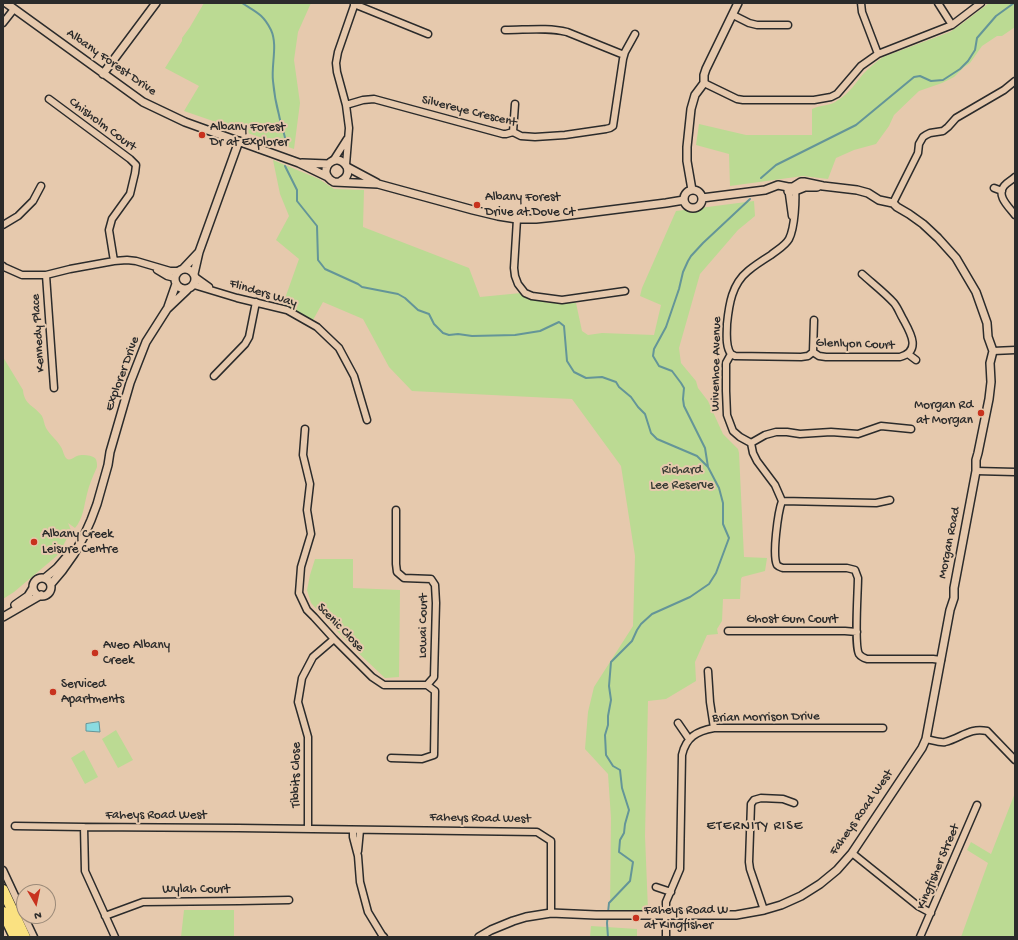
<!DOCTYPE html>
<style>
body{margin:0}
#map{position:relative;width:1018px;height:940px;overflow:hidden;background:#e6c9ad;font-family:"Gochi Hand",sans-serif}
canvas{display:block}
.frame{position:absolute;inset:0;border:4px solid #2b2b2b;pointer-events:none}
.north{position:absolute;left:16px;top:884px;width:40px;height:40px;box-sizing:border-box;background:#e6c9ad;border:1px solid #9b8a79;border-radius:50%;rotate:171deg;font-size:11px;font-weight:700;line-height:16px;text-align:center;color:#2b2b2b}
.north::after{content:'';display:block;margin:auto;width:14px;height:18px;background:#c8321e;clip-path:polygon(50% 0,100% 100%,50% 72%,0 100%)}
</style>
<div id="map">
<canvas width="1018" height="940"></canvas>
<div class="frame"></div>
<div class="north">N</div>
</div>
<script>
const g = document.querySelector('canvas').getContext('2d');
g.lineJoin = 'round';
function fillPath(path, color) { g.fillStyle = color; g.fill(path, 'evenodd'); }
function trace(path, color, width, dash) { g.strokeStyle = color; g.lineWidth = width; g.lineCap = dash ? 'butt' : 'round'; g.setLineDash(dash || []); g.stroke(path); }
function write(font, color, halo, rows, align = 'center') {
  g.font = font + ' "Gochi Hand",sans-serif'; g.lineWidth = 4; g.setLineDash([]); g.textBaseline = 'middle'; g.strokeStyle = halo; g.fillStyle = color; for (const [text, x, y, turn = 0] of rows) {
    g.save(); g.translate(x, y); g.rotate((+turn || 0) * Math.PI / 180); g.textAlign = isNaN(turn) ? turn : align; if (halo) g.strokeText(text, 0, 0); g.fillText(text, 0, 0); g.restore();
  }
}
const green = new Path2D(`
 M204,3h107l-13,29 -4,28 6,43 -6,46 -110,-38 15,-25 -34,-18 17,-27v-3l8,-11z
 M989,3h26v24l-13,9h-5l-15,10 -12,17 -6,4 -10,10 -12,6 -23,8 -25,24 -5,11 -13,18 -22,6 -18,8 -8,21 -25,-3 -73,10 -1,-32 -33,-9 3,-21 47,11h66v-26c10,-5 17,-2 26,-9 11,-6 18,-18 26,-27 6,-6 12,-11 19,-16l67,-25 13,-9z
 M273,160l46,19 15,10 30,1 -1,37 106,41 11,29 41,-4 9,5 18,5h28l6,28 6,4 14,-2 52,2 7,-30 -21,-9 2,-8 34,-77 78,-10 1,15 -17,14 -38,44 -21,74 2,15 15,18 2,7 10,13 15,33 15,15 1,4 5,104 23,1 -2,13 -23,6 -1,2 -1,20h-17l-1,22 -5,8 1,5 -11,1 -12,27 1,19 -30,18 -18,2 -3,135 3,74 -38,1 1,-93 -3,-44 -23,-25 3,-37 6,-25 39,-61 2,-70 -14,-90 -49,-67 -160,-8 -23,-24 -26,-48 -40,-17 -10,18 -30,-16 16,-45 -23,-19 13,-24 -9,-22z
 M3,357l20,33c1,15 12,16 19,26 2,4 2,8 4,12 4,7 11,12 15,19 2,3 3,9 5,11 4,4 8,-1 11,-2 5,-2 14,-1 18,2 2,2 2,6 2,9 -4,9 -8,18 -10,27 -3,12 -4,25 -12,34l-7,-5 3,7 -12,24 -45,38 -11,7z
 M315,559h38v29l47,2 -1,87 -14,1 -32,-30 -42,-45 -4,-13 3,-15z
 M116,730l17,30 -15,8 -16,-29z
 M84,750l14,27 -13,7 -14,-26z
 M1015,793v144h-54l27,-74 -21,-13 4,-8 20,12z
 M184,910h50v27h-53z
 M591,926l46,3v8h-47z`);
const water = new Path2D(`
 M99,722l1,10 -14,-1v-7z`);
const stream = new Path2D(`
 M242,3c14,9 21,11 29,27 7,15 0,35 2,51 1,11 3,23 6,34 2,11 6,18 7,29
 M285,166l12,24v11l20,25 1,34 7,9 33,15 4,3 36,7 7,4 13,12 11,4 5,10 9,9 6,2 9,-1 14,2 43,-1 25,-4 19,-9 5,4 3,35 7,11 12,6 16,-1 14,5 3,5 12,10 7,10 7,7 6,19 6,6 40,17 11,11 11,21 4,15v21l6,14 -13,35 -7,11 -19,13 -38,17 -11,10 -4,6 -5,11 -21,21 -2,24 2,14 -3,16v9l-3,10 1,20 7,11 7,4 2,18 7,22 -4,14 -1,9 -4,7 -1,12 14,10 -3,19 -21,22 -2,20 1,14
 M761,178l15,-13 80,-40 58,-48 6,-1 11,5 12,-1 17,-11 8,-8 7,-11 2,-12 19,-22 18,-13
 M708,467l-3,-19 -21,-42 -1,-7 1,-11 -3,-5 -9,-12 -13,-5 -6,-10 1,-7 12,-22 13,-38 4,-17 5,-11 3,-5 12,-13 47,-44`);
const minor = new Path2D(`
 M861,3l1,9 16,42
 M938,3l14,22
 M354,4l74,30
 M733,15l16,8 8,2h31
 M3,23l11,-14
 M505,30c21,0 43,-3 62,2l57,23
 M704,83l33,16 6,1h71l17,-3 6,-3 24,-28 17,-12 74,-29 29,-22
 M49,99l81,60 6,6 -1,8 -5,21 -18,25 -3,11 5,31
 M346,105l17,-5 11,-1 129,35h3l7,-2 8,4 14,1 30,-2 41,-6 4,-1 3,-2 10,-67 2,-7 10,-18
 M513,132l2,-28
 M333,161l14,-22
 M346,165l3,-37 -3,-23 -9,-33 -1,-9 2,-11 17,-49
 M1015,177c-3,3 -8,5 -11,9 -8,10 5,21 11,29
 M788,187l4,29
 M994,188l8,3
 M893,203l25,-50 1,-9 4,-7 3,-2 4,-2 13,-2 5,-4 8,-9 48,-28 11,-9
 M517,219l-3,49 1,8 3,8 7,9 7,3 30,4 63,-9
 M3,225l15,-9 15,-15 8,-15
 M3,266l1,1 18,8h24l24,-6 44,-8 13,-1 9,1 34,10h8
 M157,270l10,6 8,2
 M46,275l8,113
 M195,277l14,10
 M194,285l43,13 50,12 30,17 22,21 15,28 13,44
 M993,351l22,-1
 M813,352l1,-32
 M731,354l-5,9v28l1,24 6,16 7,6 11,6 2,10 4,8 18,24 7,16c-4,11 -10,54 -5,64 2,2 3,2 6,3h64l8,2 3,8c0,13 -4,67 1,76 2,3 5,4 8,5h66l8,1
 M731,354l4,2 66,1 7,-1 5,-4 6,4 7,1h74c22,-6 10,-25 3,-38 -3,-5 -5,-11 -9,-16 -9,-10 -22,-20 -32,-29
 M731,354c-6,-8 -4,-21 -4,-30 2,-20 5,-40 21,-53 7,-6 15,-11 23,-16 6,-5 14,-9 18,-16 6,-12 7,-39 6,-52
 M908,354l8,6
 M214,376l31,-32 4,-7 7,-35
 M305,429l-2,26 7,29 -3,26 4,24 -10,33 -2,26 8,17 7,7 20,22 38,38 12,8h43l7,-8 2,-74 -1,-18 -4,-6 -27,-1 -7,-6 -1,-8v-54
 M751,443l14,-8 11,-3h11l13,2 31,-2 27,2 23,-8 30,3
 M976,471l39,1
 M782,501l94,2 14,-3
 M728,631h117l12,1
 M708,671l2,31 4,26
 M678,723l11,16
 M926,739c6,1 14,4 19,3 16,-4 25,-15 42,-11l28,29
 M391,758l31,1 12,-4 1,-64 -8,-6
 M15,826l69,1 154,1 299,4 14,9v72
 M84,827l1,44 30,66
 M308,829v-92l-10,-35 4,-24 11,-21 21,-18
 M353,830v7l5,19 2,26 8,30 14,23 2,2
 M358,851l2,-21
 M852,853l66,53 13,7
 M3,870l21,45
 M656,887l15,5
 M764,910l-14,-41 -1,-7 2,-58 3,-4 7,-2 22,1 11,4
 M24,916l10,21
 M105,916l38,-14 96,-1 50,-1
 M666,937v-35l14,-33 2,-114c4,-18 15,-24 32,-27h169
 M920,937l57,-132`);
const tertiary = new Path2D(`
 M6,3l137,99 42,20 114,41 29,14
 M103,74l53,-71
 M302,163l26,1
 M347,167l30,16
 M341,181c6,-3 8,-8 6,-14 -11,-19 -33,5 -13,15l44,2 95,26 25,6 19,3h19l19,-2 111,-14 18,-3
 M692,190l-5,-29v-14l4,-38 4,-14 9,-12v-8l2,-6 32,-66
 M684 199a9 9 0 1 1 18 0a9 9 0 1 1-18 0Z
 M788,191h7l10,-4h12
 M175 279a10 10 0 1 1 20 0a10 10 0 1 1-20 0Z
 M183,269l16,-17
 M194,274l5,-22 40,-111
 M168,307l8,-23
 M45,578l12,-10 12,-14
 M33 587a9 9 0 1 1 18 0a9 9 0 1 1-18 0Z
 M51,584l11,-13 12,-17 9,-16 8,-18 6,-16 11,-39 2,-13 20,-69 16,-41 21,-33 20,-19
 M15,605l13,-9 5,-8
 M3,617l38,-22
 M479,937l12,-7 22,-9 13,-4 25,-4 45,2h140l28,-5 17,-5 20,-9 19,-12 17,-14 15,-17 70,-105 4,-9 24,-129 4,-12v-10l22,-117v-11l2,-7 11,-54 2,-17 -1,-19 3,-12 -5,-14 -1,-14 -11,-31 -20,-34 -18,-20 -15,-14 -14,-10 -12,-7 -4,-4 -14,-3 -11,-7 -11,-3 -34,-4 -19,-4h-3l-8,5h-5l-10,-2 -13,5 -63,8`);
const trunk = new Path2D(`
 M3,890l22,47
 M3,912l12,25`);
const markers = [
 [202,135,4,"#c8321e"],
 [477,205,4,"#c8321e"],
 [981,413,4,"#c8321e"],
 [34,542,4,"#c8321e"],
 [95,653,4,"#c8321e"],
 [53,692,4,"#c8321e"],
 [636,918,4,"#c8321e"]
];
const streetNames = [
 ["Albany Forest Drive",111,63,35],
 ["Silvereye Crescent",469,112,14],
 ["Chisholm Court",102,125,37],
 ["Flinders Way",263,294,17],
 ["Kennedy Place",39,333,-94],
 ["Glenlyon Court",855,345,2],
 ["Wivenhoe Avenue",717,364,-89],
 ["Explorer Drive",123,374,-70],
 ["Morgan Road",950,543,-79],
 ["Ghost Gum Court",792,620],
 ["Lowai Court",424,626,-89],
 ["Scenic Close",340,628,46],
 ["Brian Morrison Drive",766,718,-1],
 ["Tibbits Close",297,775,-90],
 ["Faheys Road West",862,813,-55],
 ["Faheys Road West",156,816],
 ["Faheys Road West",480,819,1],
 ["Kingfisher Street",939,867,-67],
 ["Wylah Court",196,890]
];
const poiNames = [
 ["Albany Forest",210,128],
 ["Dr at Explorer",210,143],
 ["Albany Forest",485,198],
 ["Drive at Dove Ct",485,213],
 ["Morgan Rd",973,406,"right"],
 ["at Morgan",973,421,"right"],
 ["Albany Creek",42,535],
 ["Leisure Centre",42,550],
 ["Aveo Albany",103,646],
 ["Creek",103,661],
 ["Serviced",61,685],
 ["Apartments",61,700],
 ["Faheys Road W",644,911],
 ["at Kingfisher",644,926]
];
const parkNames = [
 ["Richard",682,471],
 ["Lee Reserve",682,486]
];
const neighbourhoodNames = [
 ["ETERNITY RISE",755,827]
];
fillPath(green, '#bbda93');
fillPath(water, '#8adce1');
trace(water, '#649598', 1);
trace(stream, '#649598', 2);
trace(minor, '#2b2b2b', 9);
trace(tertiary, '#2b2b2b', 10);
trace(trunk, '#2b2b2b', 13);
trace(minor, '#e6c9ad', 6);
trace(tertiary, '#e6c9ad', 7);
trace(trunk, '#fae181', 10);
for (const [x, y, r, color] of markers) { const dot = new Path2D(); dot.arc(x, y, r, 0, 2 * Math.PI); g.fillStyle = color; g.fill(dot); trace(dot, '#e6c9ad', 1.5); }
write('13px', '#2b2b2b', '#e6c9ad', streetNames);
write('13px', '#2b2b2b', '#e6c9ad', poiNames, 'left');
write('13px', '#393c35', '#e6c9ad', parkNames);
g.letterSpacing = '1px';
write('14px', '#2b2b2b', '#e6c9ad', neighbourhoodNames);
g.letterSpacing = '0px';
</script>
